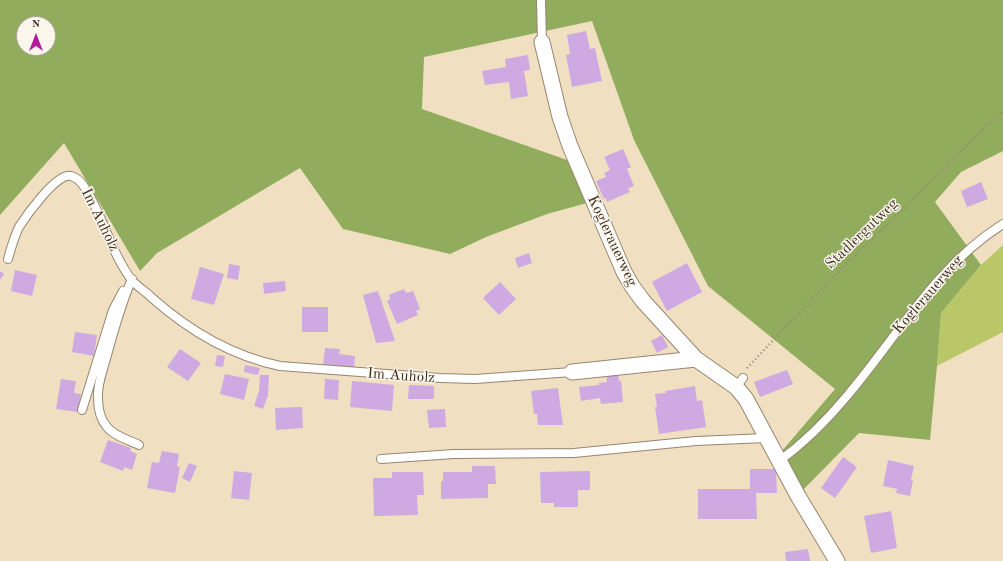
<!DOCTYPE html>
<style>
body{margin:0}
#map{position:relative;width:1003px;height:561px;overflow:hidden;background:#f0e0c1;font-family:"Old Standard TT",serif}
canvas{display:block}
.north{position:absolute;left:16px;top:16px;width:40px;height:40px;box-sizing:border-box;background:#fbf7ec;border:1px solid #aea59a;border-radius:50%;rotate:0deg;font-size:11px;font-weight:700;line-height:16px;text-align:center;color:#3b2a1e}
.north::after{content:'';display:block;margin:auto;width:14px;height:18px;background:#b5179e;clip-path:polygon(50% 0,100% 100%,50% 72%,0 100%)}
</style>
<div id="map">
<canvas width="1003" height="561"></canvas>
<div class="north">N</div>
</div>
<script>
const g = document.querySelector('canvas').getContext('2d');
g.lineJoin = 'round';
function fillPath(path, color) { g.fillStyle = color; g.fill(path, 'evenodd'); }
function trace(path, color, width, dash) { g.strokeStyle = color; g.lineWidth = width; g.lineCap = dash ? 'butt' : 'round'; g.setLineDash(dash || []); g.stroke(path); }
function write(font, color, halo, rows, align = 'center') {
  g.font = font + ' "Old Standard TT",serif'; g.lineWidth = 3; g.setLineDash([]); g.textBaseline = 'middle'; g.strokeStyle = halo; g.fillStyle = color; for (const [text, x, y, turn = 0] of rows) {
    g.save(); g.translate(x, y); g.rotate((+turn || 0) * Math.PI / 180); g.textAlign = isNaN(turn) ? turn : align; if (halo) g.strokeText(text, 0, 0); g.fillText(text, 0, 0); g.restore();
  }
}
const green = new Path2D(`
 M1003,245v87l-66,34 4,-53 40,-48z`);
const forest = new Path2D(`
 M0,0h1003v151l-42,21 -26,30 46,63 -40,48 -4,53 -7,74 -71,-7 -57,58 -21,-39 54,-63 -127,-103 -74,-146 -42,-119 -168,36 -2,52 145,51 20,43 -40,11 -61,23 -36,17 -107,-25 -43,-61 -143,85 -17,18 -76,-128 -64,72zM24,24h24v24h-24z`);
const building = new Path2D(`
 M586,31l4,18 5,-1 7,33 -30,6 -6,-32 4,-1 -3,-19z
 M528,55l2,15 -6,1 4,25 -17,3 -2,-17 -24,3 -3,-14 24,-4 -1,-8z
 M623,149l8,18 -4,2 7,17 -6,2 2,4 -23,10 -1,-4 -2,1 -8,-18 10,-4 -2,-4 6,-3 -6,-13z
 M981,182l7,17 -21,8 -6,-16z
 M529,253l3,10 -14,5 -3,-10z
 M687,263l15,29 -35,19 -15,-29z
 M229,264l11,2 -2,14 -11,-2z
 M200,267l24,7 -10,31 -23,-6z
 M15,270l22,5 -5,21 -21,-5z
 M0,271l4,3 -4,6z
 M285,281l1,10 -22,3 -1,-11z
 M500,282l16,17 -17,16 -16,-17z
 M404,289l2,4 7,-2 7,18 -4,2 2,4 -21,9 -10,-23 3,-2 -1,-4z
 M378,291l17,50 -19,2 -13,-48z
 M302,307h26v25h-26z
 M75,332l22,3 -3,21 -22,-4z
 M662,335l6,12 -11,6 -6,-12z
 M325,348l15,1 -1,5 16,2 -1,12 -31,-2z
 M180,349l21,14 -13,18 -21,-14z
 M217,355l8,1 -2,11 -8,-1z
 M245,365l15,3 -2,7 -14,-3z
 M787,370l6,14 -33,13 -6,-15z
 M618,372l1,9h2l2,21 -22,2 -1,-6 -19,3 -2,-14 20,-2v-2l8,-1 -1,-8z
 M225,374l24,5 -5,21 -24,-6z
 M260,375h9l-1,20 -5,14 -9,-3 5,-15z
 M61,379l15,2 -2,12 7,1 -3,18 -22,-3z
 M325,379l14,1 -1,20 -14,-1z
 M352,381l42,4 -2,26 -42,-4z
 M409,385l25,1v13h-26z
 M695,386l2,15 5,-1 4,27 -47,7 -4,-27h2l-2,-13 11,-1 -1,-2z
 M558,388l5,37h-25l-1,-11h-3l-3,-23z
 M302,407l1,21 -27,2 -1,-22z
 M445,409l1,18 -17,1 -2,-18z
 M108,440l23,8 -1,3 7,3 -5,16 -8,-3 -1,4 -23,-9z
 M162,451l17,3 -2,12 3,1 -5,26 -28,-5 5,-26 7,1z
 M843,457l14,10 -22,31 -14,-10z
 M888,460l26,6 -3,14h2l-3,16 -14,-3 1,-4 -14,-3z
 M189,463l8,3 -7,16 -8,-4z
 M472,466h23l1,18h-8v14l-47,1v-18h2v-9h29z
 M750,469h26l1,24h-21l1,26h-59v-30h52z
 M234,471l18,2 -3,27 -18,-2z
 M590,471v19h-12v17h-24v-4h-13l-1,-31z
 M392,472h31l1,23h-7l1,20 -44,1 -1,-38h19z
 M891,511l6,37 -26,5 -7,-37z
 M808,549l2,12h-24l-1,-9z`);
const path = new Path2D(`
 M747,368l88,-93 111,-108 41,-42 16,-14`);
const lane = new Path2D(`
 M541,0l1,42
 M8,259c3,-11 6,-22 11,-32 7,-11 38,-55 52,-51 4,1 9,5 12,9 20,29 27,66 48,94 5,7 14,12 20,18 37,33 81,59 129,69l160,12 35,1 97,-7
 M132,279c-12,27 -19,55 -27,83 -3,11 -8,24 -7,36 0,10 2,21 9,29 7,9 22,13 32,18
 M736,387l7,-9
 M82,410l31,-100 10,-19
 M381,459l73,-5 120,-1 122,-12 70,-3
 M779,461c25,-18 48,-41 68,-65 50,-59 89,-130 156,-172`);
const street = new Path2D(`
 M542,42l18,75 10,29 54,126 8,14 11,15 53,58 40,28 10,12 52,97 39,65
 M572,372l124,-13`);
const streetNames = [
 ["Im Auholz",100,220,64],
 ["Stadlergutweg",862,234,-44],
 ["Koglerauerweg",612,241,65],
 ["Koglerauerweg",928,295,-49],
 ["Im Auholz",401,376,4]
];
fillPath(green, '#b9c769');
fillPath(forest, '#92ac5d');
fillPath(building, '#cea9e2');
trace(lane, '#968570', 10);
trace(street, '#968570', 17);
trace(path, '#968570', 2.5, [1, 3]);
trace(lane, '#fff', 8);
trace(street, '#fff', 15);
write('15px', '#3b2a1e', '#fbf7ec', streetNames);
</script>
